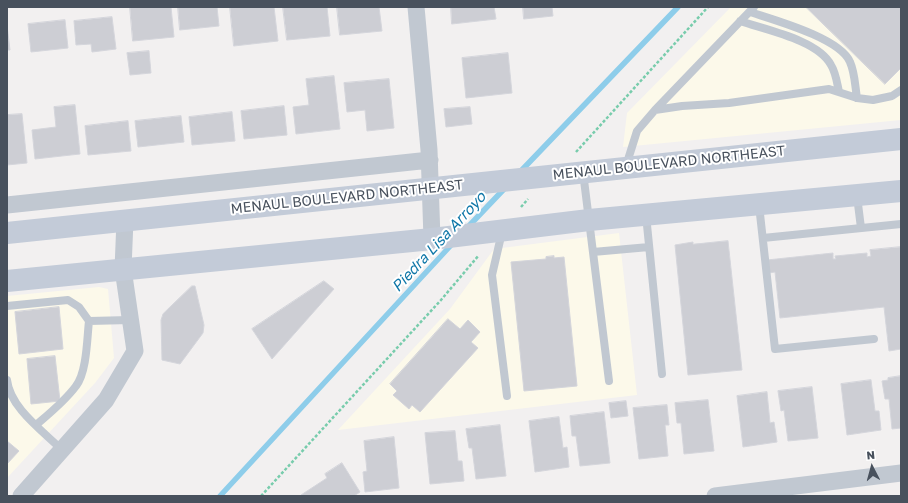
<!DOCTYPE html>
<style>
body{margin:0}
#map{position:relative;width:908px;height:503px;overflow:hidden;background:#f2f0f0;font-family:"Golos Text",sans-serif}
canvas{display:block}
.frame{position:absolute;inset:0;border:8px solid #48515d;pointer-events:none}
.north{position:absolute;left:852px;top:447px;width:40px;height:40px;-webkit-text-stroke:3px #fff;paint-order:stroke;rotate:354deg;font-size:11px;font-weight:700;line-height:16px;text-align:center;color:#48515d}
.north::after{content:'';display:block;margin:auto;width:14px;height:18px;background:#48515d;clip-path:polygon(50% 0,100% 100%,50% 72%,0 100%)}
</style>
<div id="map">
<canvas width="908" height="503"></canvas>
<div class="frame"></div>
<div class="north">N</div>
</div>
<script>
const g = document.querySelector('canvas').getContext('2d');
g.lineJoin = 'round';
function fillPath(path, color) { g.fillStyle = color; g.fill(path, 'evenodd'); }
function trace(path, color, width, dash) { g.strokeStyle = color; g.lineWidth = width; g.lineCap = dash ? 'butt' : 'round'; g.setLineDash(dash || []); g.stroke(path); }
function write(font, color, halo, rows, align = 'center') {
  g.font = font + ' "Golos Text",sans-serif'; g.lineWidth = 4; g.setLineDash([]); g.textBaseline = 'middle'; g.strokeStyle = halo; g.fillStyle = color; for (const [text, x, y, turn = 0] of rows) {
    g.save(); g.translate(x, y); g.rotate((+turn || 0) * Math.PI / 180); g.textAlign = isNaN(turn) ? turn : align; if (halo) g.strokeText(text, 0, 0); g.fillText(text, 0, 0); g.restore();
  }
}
const commercial = new Path2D(`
 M731,7h170v113l-278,27 4,-34z
 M619,233l18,162 -299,35 112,-121 44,-60z
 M99,287l9,2 6,69 -19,25 -88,95v-182z`);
const stream = new Path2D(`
 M519,173l159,-166
 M467,228l38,-40
 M220,496l233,-253`);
const building = new Path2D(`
 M130,7h41l3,30 -41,4z
 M178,7h39l2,19 -39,4z
 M230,7h44l4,34 -44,5z
 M283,7h44l3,29 -43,4z
 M337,7h42l3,24 -42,4z
 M451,7h43l2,12 -44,5z
 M523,7h29l1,9 -29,3z
 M806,7h95v61l-16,16z
 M112,17l4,32 -24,3 -1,-8 -15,1 -2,-24z
 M65,20l3,28 -37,4 -3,-28z
 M7,25l3,25h-3z
 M149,51l2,22 -21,2 -3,-22z
 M508,53l4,40 -46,5 -4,-40z
 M334,76l6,53 -44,5 -3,-27 16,-2 -3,-26z
 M389,79l5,49 -27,3 -2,-21 -18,2 -3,-29z
 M75,105l5,49 -45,5 -3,-29 24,-3 -2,-20z
 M284,106l3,29 -43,4 -3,-28z
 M470,107l2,17 -26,3 -2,-18z
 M232,112l3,29 -43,4 -3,-28z
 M22,114l5,49 -20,2v-50z
 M181,116l3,26 -46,5 -3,-26z
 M128,121l3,30 -43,4 -3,-29z
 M728,241l14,129 -54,5 -13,-130 18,-3v2z
 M901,247v102l-12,2 -5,-44 -104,11 -5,-46 -6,1 -2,-13 66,-7v6h3l-1,-3 32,-3v4l4,-1 -1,-6z
 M554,256v2l10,-1 13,129 -53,5 -13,-129 35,-3v-2z
 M324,281l10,8 -62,70 -20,-30z
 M192,286h3l9,39 -1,8 -23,31 -18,-4 -1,-40 2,-6z
 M59,307l4,42 -44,5 -4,-42z
 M448,319l12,10 8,-9 12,12 -9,10 7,6 -58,64 -8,-7 -3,4 -16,-14 4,-4 -7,-7z
 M55,356l5,45 -29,3 -4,-45z
 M901,376v52l-9,1 -3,-30h-4l-3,-18 6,-1v-2z
 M871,380l4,31h4l2,19 -34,5 -6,-51z
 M812,387l6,51 -30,3 -4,-31 -3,1 -3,-20z
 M767,392l3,31 4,-1 3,20 -34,5 -6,-51z
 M708,400l6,51 -30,3 -3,-31h-4l-2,-20z
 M626,401l2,15 -17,2 -2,-15z
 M667,405l2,20h-4l3,31 -29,3 -6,-51z
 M604,412l6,51 -30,3 -4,-30h-4l-2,-20z
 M559,417l4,31 4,-1 2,20 -34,5 -6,-51z
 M500,425l6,51 -30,3 -4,-31h-3l-3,-19z
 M455,431l3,30h4l2,20 -34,3 -5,-51z
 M394,437l5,51 -34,4 -2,-20 4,-1 -3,-30z
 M7,441l12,10 -12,13z
 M342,463l18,29 -6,4h-52l-1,-1 26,-17 -2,-4z`);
const path = new Path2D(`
 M576,152l132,-145
 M521,207l7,-8
 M261,496l180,-196 38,-45`);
const service = new Path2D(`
 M750,12c24,8 90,26 100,50 5,11 5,24 7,36
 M740,21c26,9 78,19 91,44 5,8 6,18 8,27
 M655,110l99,-103
 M626,166l11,-35 18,-21 27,-4 47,-3 100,-14 28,9 16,2 19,-4 9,-6
 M583,172l26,209
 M857,196l4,32
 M759,205l16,144 99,-10
 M646,215l16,159
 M502,232l-10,43 15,121
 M763,238l138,-14
 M593,252l56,-5
 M7,306l61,-6 11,7 10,14 41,-1
 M7,380c3,28 36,51 55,70
 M36,425c14,-12 29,-24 40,-39 11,-14 11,-48 13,-65`);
const minor = new Path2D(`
 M416,7l13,143 3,89
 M7,205l423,-45
 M21,496l85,-96 29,-49 -12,-82 2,-49
 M715,496l186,-23`);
const secondary = new Path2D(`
 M7,233l894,-94
 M7,281l425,-42 157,-19 312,-29`);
const streetNames = [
 ["MENAUL BOULEVARD NORTHEAST",669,163,-6],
 ["MENAUL BOULEVARD NORTHEAST",347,197,-6]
];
const waterNames = [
 ["Piedra Lisa Arroyo",439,242,-47]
];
fillPath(commercial, '#fcf9ea');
trace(stream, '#8ecdea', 5.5);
fillPath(building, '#cdced4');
trace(building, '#d4d5db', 1);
trace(path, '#78ccac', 2.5, [3, 2]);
trace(service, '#c1c8d1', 8);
trace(minor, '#c1c8d1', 17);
trace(secondary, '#c3cbd8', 22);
write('14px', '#48515d', '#fff', streetNames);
write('italic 15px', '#1077a8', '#fff', waterNames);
</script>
